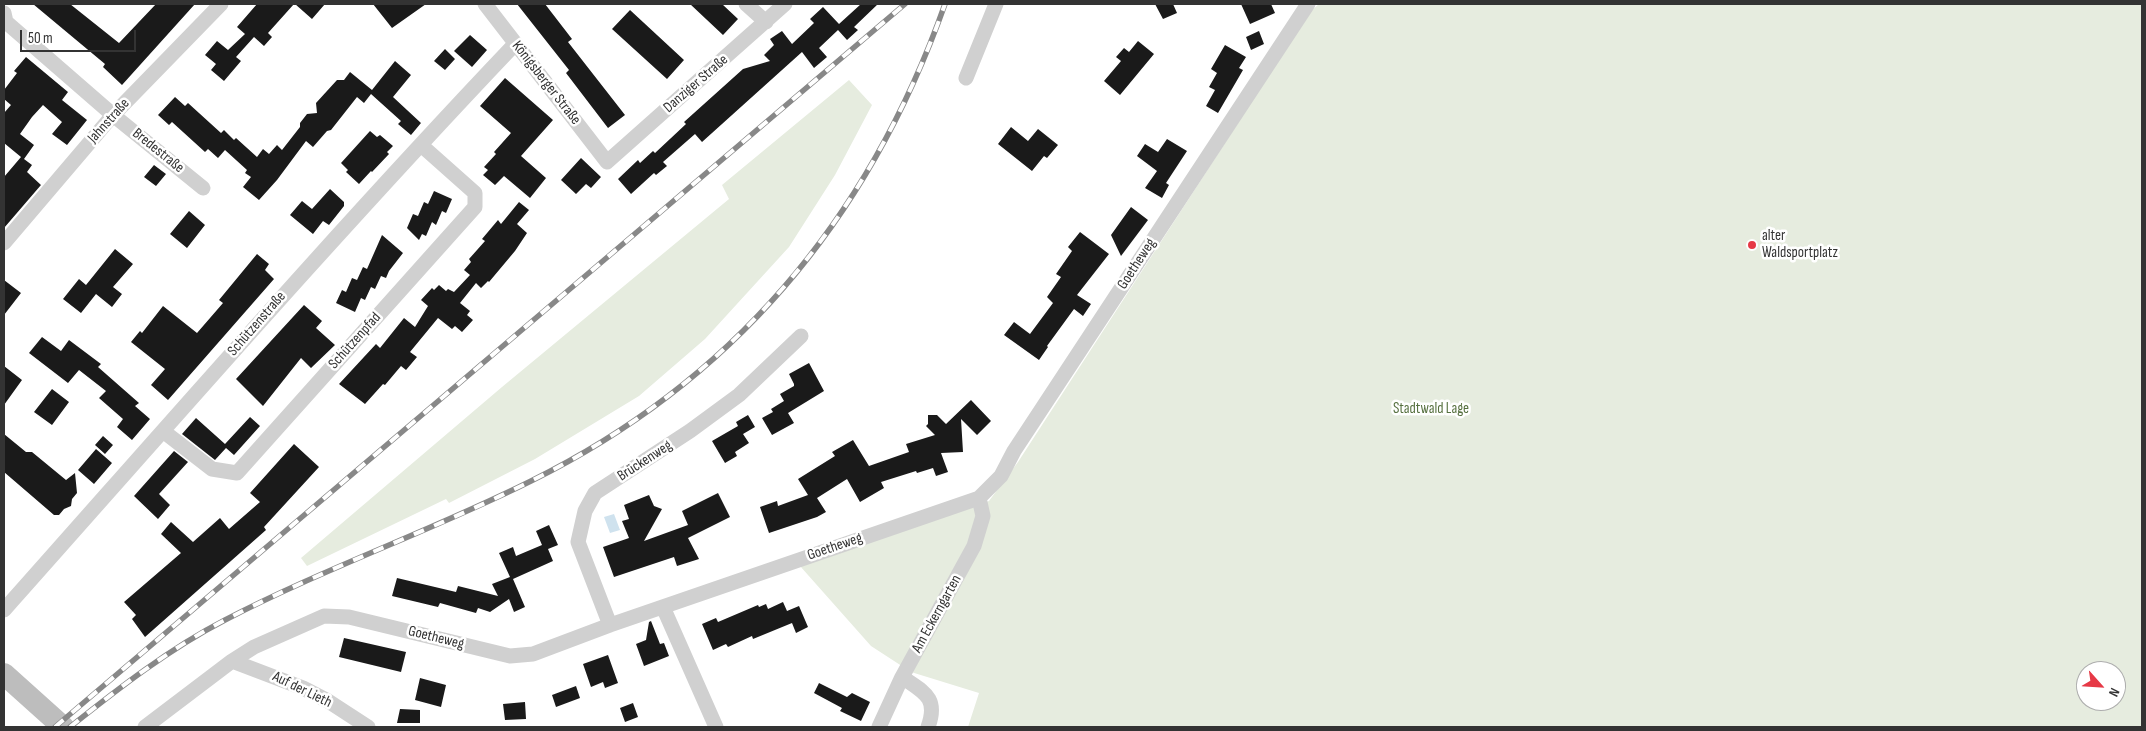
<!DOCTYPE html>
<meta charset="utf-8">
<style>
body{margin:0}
#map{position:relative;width:2146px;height:731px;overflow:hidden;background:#fff;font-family:"Sofia Sans Condensed",sans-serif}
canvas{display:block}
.frame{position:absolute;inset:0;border:5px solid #333;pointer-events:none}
.north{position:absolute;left:2076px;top:661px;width:50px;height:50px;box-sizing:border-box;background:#fff;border:1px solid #adadad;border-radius:50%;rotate:116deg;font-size:14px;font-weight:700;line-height:20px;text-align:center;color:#333}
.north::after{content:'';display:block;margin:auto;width:18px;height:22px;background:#e63946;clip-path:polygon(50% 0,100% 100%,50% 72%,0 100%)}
.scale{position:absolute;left:20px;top:30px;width:116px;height:22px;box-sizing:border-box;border:2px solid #333;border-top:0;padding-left:6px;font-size:15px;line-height:18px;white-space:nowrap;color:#333;-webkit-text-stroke:4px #fff;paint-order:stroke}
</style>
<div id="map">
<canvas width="2146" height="731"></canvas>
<div class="frame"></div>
<div class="north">N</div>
<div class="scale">50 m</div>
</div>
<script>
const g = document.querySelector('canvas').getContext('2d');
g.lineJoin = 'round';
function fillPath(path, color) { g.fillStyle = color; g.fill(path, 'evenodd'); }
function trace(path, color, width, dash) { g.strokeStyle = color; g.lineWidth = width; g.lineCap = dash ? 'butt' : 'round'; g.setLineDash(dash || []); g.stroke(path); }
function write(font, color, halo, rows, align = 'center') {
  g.font = font + ' "Sofia Sans Condensed",sans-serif'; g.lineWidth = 5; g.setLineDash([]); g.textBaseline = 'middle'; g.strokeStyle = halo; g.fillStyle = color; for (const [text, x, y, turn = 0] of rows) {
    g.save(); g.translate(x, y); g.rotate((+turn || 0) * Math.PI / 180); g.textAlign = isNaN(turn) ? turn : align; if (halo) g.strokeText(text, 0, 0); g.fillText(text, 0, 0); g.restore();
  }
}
const green = new Path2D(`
 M1319,4h823v723h-1174l11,-34 -68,-21 -40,-26 -71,-80 189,-65 29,-39 292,-450zM2086,671h30v30h-30z
 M849,80l23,25 -37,70 -46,72 -84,92 -66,57 -104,63 -86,44 -3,-4 -139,67 -6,-8 201,-171 227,-188 -7,-14z`);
const water = new Path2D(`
 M614,514l6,16 -10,3 -6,-16z`);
const building = new Path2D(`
 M33,4h37l49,39 37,-39h39l-73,81 -19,-18 2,-3z
 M257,4h37l-26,29 4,4 -8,9 -10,-9 -18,20 5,4 -17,20 -13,-11 5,-6 -11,-9 12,-14 11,9 17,-16 -8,-7z
 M295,4h30l-13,15z
 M373,4h53l-34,24z
 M517,4h28l27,35 -4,3 57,73 -17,13 -42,-55 3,-3z
 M690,4h32l16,15 -15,16z
 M861,4h17l-24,23 4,3 -11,10 -9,-10 -19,18 8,9 -13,11 -12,-16 -100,90 -7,-8 -32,28 4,4 -11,9 -2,-2 -23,21 -13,-15 20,-19 2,3 13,-12 2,2 31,-29 -2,-2 59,-53 27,-8 -6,-6 10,-10 -4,-6 12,-8 10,13 22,-21 -4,-4 13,-12 16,17z
 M1155,4h18l4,9 -14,6z
 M1241,4h30l4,9 -25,11z
 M630,10l54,50 -17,19 -55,-50z
 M1259,31l5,13 -13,6 -5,-13z
 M470,35l17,15 -15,17 -18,-16z
 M1138,41l16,13 -34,41 -16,-14 17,-20 -5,-4 8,-9 5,4z
 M1225,45l21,12 -7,11 4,2 -25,43 -12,-7 9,-16 -6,-3 8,-14 -6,-4z
 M445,49l10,10 -10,11 -11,-9z
 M26,57l42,35 -6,8 25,20 -20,25 -15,-11 10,-12 -19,-17 -11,12 -12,17 14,11 -10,14 8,6 -5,7 14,13 -37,43v-51l17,-20 -17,-14v-30l7,-8 -7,-6v-9l13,-17 -3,-2z
 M395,61l16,14 -18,22 28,26 -10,12 -13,-11 3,-3 -30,-27 -7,9 -7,-6 -26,33 -4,1 -14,16 -7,-6 -29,39 -18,20 -16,-13 8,-10 -6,-4 2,-3 -22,-20 -7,8 -10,-9 -3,3 -33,-30 -3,3 -11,-10 17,-18 10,9 3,-3 33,30 3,-3 10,10 2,-2 21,19 6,-8 6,5 8,-9 5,5 18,-23v-4l7,-9 10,-1 -1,-10 21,-23h7l6,-8 22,18z
 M505,78l48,42 -32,36 25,22 -16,20 -26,-22 -9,9 -12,-10 5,-5 -4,-3 12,-13 -2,-2 17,-19 -31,-27z
 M1011,127l17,14 10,-12 20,16 -11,13 -3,-2 -12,15 -34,-27z
 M370,131l7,6 3,-2 13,11 -6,6 2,2 -17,18 -1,-1 -12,13 -13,-12 2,-2 -7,-7z
 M1167,139l20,12 -21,32 3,2 -7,13 -17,-10 12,-17 -20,-15 8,-12 13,8z
 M581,158l20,19 -10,11 -5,-4 -10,10 -15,-14z
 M154,165l12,9 -10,12 -12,-9z
 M330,189l14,13v4l-15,19 -6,-4 -10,13 -23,-19 12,-14 10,8z
 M434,191l18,8 -6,14 -4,-2 -6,14 -4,-3 -6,14 -4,-2 -3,6 -12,-12 6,-14 5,2 6,-14 4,2z
 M519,202l10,8 -12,14 10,9 -12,18 -26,31 -1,-1 -7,7 -5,-5 -16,20 10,8 -3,4 6,5 -11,12 -7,-6 -3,3 -14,-11 -28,34 7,5 -11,13 -5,-4 -16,19 -2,-1 -18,20 -26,-20 37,-40 4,4 24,-30 11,9 13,-21 -7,-6 11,-12 2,2 5,-5 7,6 2,-2 6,3 16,-17 -6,-5 7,-8 -2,-3 16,-18 -3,-2 16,-19 3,4z
 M1131,207l17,13 -27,36 -10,-21z
 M189,211l16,14 -18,23 -17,-14z
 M1080,232l29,22 -32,41 14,9 -8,12 -9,-7 -27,37 1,1 -9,13 -35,-25 10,-13 16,12 23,-31 -6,-6 14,-20 -5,-3 16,-23 -4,-4z
 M382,235l21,18 -14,18 -3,7 -5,-2 -6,13 -4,-2 -6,13 -4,-2 -6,14 -19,-9 6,-13 4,2 6,-14 5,2 6,-13 4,2z
 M115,249l18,15 -20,23 9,7 -10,13 -16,-13 -15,19 -18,-14 16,-20 7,6z
 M257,254l12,10 -4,6 9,9 -106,121 -17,-15 14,-16 -34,-27 9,-11 2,2 21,-27 34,27 26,-30 -4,-3z
 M4,280l17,13 -17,22z
 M304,305l18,16 -6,7 19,17 -24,23 -10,-10 -38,48 -27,-27z
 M42,337l19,14 8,-11 32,24 -3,3 41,36 -4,3 15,13 -18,21 -15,-13 6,-8 -24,-21 7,-7 -27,-21 -11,13 -39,-30z
 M809,363l15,28 -36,22 6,10 -22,12 -10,-17 11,-6 -2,-3 13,-8 -4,-7 14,-8v-2l-5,-10z
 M4,366l18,14 -18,25z
 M52,389l17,13 -17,23 -18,-13z
 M971,400l20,21 -14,14 -16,-16 2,33 -22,1 7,19 -12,4 -3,-8 -16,5 -1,-2 -35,11 3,6 -24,14 -13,-23 -30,19 9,14 -9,5 -48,16 -9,-26 17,-6 1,5 30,-11 -10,-16 37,-23 -3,-4 21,-12 16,26 40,-14 -3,-8 29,-9 -9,-9 2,-2v-9h9l9,9z
 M748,415l7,12 -12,7 6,9 -14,9 2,4 -12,7 -13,-22 26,-15 -2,-4z
 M250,417l10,9 -26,29 -8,-7 -11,12 -33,-26 14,-16 29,26z
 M4,434l22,18h6l34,28 9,-7 2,20 -5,6 -1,7 -7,3 -5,6h-5l-50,-43z
 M103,436l10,9 -8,9 -10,-9z
 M294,444l25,23 -55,60 2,3 -121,107 -13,-18 4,-4 -12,-13 57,-49 -20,-19 10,-12 22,20 27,-24 9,11 31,-27 -10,-9z
 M96,449l16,14 -18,21 -16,-14z
 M174,451l14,11 -29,32 11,11 -12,14 -24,-23z
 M718,493l12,24 -42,21 11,21 -22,7 -3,-9 -60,20 -11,-30 26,-9 -7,-17 7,-2 -5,-14 25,-10 5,11 8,3 -18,32 44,-16 -6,-14z
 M549,525l9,20 -10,4 5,12 -40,18 12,28 -11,5 -5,-13 -19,13 -12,-4 -2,5 -36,-10 -2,4 -46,-11 5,-18 59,14 2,-6 40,10 -6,-12 18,-7 -11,-24 14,-6 3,9 26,-11 -6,-14z
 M783,602l4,9 12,-5 9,21 -12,6 -4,-10 -39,16 -1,-3 -24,11 -2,-3 -13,6 -11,-26 14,-6 2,4 40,-17 1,2 7,-3 2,5z
 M651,621l9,23 4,-1 5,13 -25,10 -8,-22 10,-4 3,-18z
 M344,638l62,14 -5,20 -62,-15z
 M608,655l10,28 -13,5 -2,-6 -12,5 -8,-23z
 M420,678l26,7 -5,22 -26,-7z
 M819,683l28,14 5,-4 18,9 -9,19 -21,-10 2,-3 -28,-15z
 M576,686l4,12 -24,9 -4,-12z
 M525,702l1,17 -21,1 -2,-16z
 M633,703l5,14 -13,5 -5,-14z
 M400,709l20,1v13h-23z`);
const street = new Path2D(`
 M485,4l122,158 178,-158
 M746,4l20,18
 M4,13l2,9 107,93 90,73
 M966,78l30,-74
 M4,243l109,-128 108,-111
 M163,431l49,38 25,4 238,-266v-14l-54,-48
 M663,607l53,120
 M4,610c169,-190 336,-382 511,-566
 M610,625l-32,-83 7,-31 10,-18 95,-62 49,-36 62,-59
 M232,661l71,27 25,13 40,26
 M902,677c21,15 37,20 26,50
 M145,727l87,-66 22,-14 70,-31 25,1 161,39 23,-2 77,-29 369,-127 22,-22 13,-25 294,-447
 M879,727l23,-50 72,-131 9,-30 -4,-18`);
const secondary = new Path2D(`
 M4,674l59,53`);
const rail = new Path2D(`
 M55,727l850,-723
 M70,727c49,-39 99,-78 155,-107 100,-52 206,-89 306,-139 204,-101 339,-265 414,-477`);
const markers = [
 [1752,245,5,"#e63946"]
];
const streetNames = [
 ["Königsberger Straße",546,83,52],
 ["Danziger Straße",696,84,-41],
 ["Jahnstraße",109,121,-48],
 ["Bredestraße",158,151,39],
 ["Goetheweg",1137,264,-57],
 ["Schützenstraße",257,324,-49],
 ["Schützenpfad",355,341,-48],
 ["Brückenweg",645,461,-33],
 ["Goetheweg",835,547,-19],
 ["Am Eckerngarten",937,614,-61],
 ["Goetheweg",436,638,14],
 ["Auf der Lieth",302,690,26]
];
const poiNames = [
 ["alter",1762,236],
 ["Waldsportplatz",1762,253]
];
const parkNames = [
 ["Stadtwald Lage",1431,409]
];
fillPath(green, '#e6ecdf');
fillPath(water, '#cfe2ee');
fillPath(building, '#1a1a1a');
trace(street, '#d0d0d0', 15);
trace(secondary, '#bdbdbd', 22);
trace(rail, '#888', 5.5);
trace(rail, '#fff', 4, [11]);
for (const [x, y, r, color] of markers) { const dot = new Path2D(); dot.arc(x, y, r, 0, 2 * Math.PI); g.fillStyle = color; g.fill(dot); trace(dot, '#fff', 2); }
write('15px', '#333', '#fff', streetNames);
write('15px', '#333', '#fff', poiNames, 'left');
write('15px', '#56703f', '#fff', parkNames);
</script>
